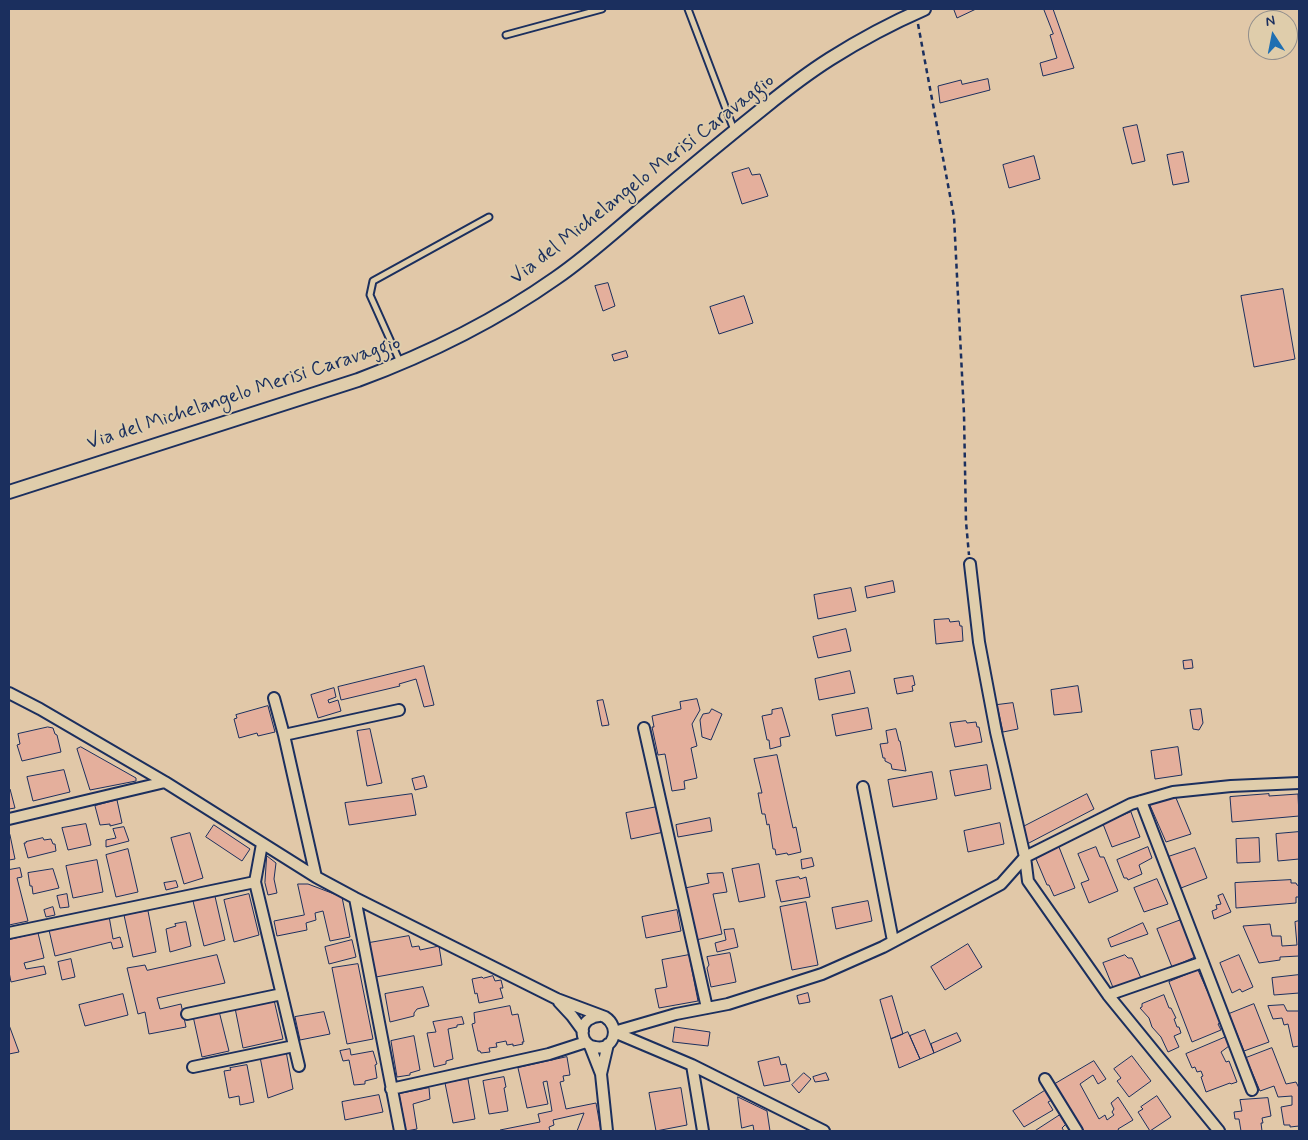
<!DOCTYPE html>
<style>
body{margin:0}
#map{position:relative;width:1308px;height:1140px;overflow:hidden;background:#e1c8a8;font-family:Mynerve,sans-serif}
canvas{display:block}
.frame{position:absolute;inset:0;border:10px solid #1b2f5e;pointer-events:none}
.north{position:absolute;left:1248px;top:10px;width:50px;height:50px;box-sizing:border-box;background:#dfcdab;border:1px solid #918e8c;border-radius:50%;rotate:349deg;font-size:14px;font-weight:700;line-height:20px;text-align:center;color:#1b2f5e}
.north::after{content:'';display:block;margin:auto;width:18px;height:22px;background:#1f6fb2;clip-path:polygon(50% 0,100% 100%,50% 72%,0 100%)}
</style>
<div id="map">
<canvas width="1308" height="1140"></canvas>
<div class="frame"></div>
<div class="north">N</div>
</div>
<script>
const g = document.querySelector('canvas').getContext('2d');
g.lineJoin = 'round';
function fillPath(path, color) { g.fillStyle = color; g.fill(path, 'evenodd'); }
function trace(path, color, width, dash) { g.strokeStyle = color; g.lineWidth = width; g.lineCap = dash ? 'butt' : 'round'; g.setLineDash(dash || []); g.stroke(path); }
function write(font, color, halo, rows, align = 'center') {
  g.font = font + ' Mynerve,sans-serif'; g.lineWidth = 4; g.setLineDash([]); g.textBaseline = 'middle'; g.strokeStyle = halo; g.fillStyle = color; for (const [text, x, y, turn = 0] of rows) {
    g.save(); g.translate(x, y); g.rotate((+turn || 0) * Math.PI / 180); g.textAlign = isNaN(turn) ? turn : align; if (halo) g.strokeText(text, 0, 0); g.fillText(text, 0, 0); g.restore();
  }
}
const building = new Path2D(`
 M956,9h20l-19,9 -3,-8z
 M1044,9h9l21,59 -31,8 -3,-13 17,-5 -7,-23 3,-1z
 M988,79l2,11 -50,13 -2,-17 23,-6 1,4z
 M1137,125l8,36 -13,3 -9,-36z
 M1183,152l6,30 -16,3 -6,-30z
 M1034,156l6,23 -31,9 -6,-23z
 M749,168l3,7 8,-1 8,22 -26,8 -10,-31z
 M608,283l7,23 -12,5 -8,-25z
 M1283,289l12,70 -41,8 -13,-71z
 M744,296l9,27 -34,11 -9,-27z
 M626,351l2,6 -14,4 -2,-6z
 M893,581l2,11 -28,6 -2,-11z
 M851,588l5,23 -38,8 -4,-24z
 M949,619l1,3 9,-1 1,5h2l1,15 -27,3 -2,-24z
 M846,629l5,22 -33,7 -5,-21z
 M1192,660l1,8 -9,1 -1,-8z
 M424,666l10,39 -10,2 -8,-28 -17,5 1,2 -59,14 -3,-13z
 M850,671l5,22 -36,7 -4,-21z
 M913,676l2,9 -3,1 1,5 -16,3 -3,-15z
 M1078,686l4,26 -28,3 -3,-25z
 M334,688l2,9 -8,3 1,3 9,-3 3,11 -23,7 -7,-23z
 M697,699l3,11 -8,14 5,22 -6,2 6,30 -13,3 1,8 -13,2 -7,-37 -7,1 -6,-28h2l-2,-11 29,-7 -1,-7z
 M603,700l6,25 -7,1 -5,-25z
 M1013,703l5,26 -15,3 -6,-27z
 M268,706l7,26 -17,4 -1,-3 -18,5 -5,-19 3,-1 -1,-3z
 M782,708l8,28 -10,2 1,8 -11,3 -1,-9h-2l-5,-24 10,-2v-4z
 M868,708l4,21 -36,7 -4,-21z
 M712,709l10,5 -11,26 -9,-3 -2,-17 3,-6 6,-1z
 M1201,709l2,14 -4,7 -6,-1 -3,-19z
 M966,721l1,2 9,-1 1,5h2l3,15 -27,5 -5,-24z
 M48,727l5,1 2,6 2,1 4,17 -39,9 -5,-16 3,-1 -2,-10z
 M370,729l12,54 -15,3 -10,-55z
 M896,729l3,12h1l6,30 -14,-2 -1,-5 -6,-3v-3h-2l-3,-14 8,-1 -2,-12z
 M81,747l55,31v3l-46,9 -13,-41z
 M1178,747l4,28 -27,4 -4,-28z
 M777,755l16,73 3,-1 5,25 -13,3 -1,-2 -11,2 -1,-6h-2l-4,-25 -2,1 -2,-11h-3l-4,-21h4l-8,-34z
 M987,765l4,24 -36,7 -5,-25z
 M64,770l6,22 -37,9 -6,-24z
 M932,772l5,27 -44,8 -5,-27z
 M424,776l3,11 -12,3 -3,-11z
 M9,789h1l5,19 -6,1z
 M412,794l4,21 -67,10 -4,-22z
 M1087,794l7,15 -67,35 -4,-17z
 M1269,794v2l29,-2 1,22 -67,6 -2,-25z
 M1176,798l15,36 -25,8 -17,-39z
 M117,800l5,23 -12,3v-2l-10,1 -5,-19z
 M657,807l7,25 -33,7 -5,-26z
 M1131,812l9,25 -28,10 -9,-23z
 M710,818l2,13 -34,6 -2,-12z
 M1000,823l4,21 -36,8 -4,-21z
 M86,824l5,21 -23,5 -6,-22z
 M214,825l36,24 -8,12 -36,-24z
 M124,827l5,14 -23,6v-7l10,-2 -3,-9z
 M1299,832v27l-21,2 -2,-27z
 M190,833l13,45 -19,6 -13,-46z
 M10,835l5,24 -6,1v-24z
 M43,838l1,2 7,-1 2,5h2l1,7 -28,7 -4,-15h2v-1z
 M1259,838l1,24 -23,1 -1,-24z
 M1059,847l16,41 -21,8 -5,-11h-2l-11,-26z
 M1096,847l4,10h4l14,34 -29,12 -8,-20 8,-3 -11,-26z
 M1148,847l4,11 -13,7 3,9 -14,6 -1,-2h-3l-7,-18z
 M1195,848l12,30 -26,10 -13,-31z
 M128,849l10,43 -22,5 -10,-42z
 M267,856l9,7 -2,16 3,14 -9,2 -3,-12z
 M812,858l2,8 -12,3 -1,-9z
 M97,860l6,32 -30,6 -7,-32z
 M759,864l6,33 -26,5 -7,-33z
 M20,868l2,9 -5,1 11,43 -19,4v-55z
 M53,869l6,19 -26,6 -1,-8h-2l-2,-13z
 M723,873l4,19 -14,2 9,40 -26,6 -11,-52 24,-5 -2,-9z
 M799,877l1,2 6,-2 4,20 -29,5 -5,-21z
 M1157,879l11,25 -24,8 -10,-24z
 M1291,880v3h5l1,2 2,1v11h-3v6l-60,5 -1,-25z
 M176,881l2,6 -12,3 -2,-7z
 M298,884h10l34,13 8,40 -20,4 -7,-30 -8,2 1,7 -10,3 1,7 -30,6 -3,-15 30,-6z
 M214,892l11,48 -21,6 -12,-49z
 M67,894l2,13 -9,1 -3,-12z
 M249,894l10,41 -25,7 -10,-42z
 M1223,894l8,18 -17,7 -2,-8 5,-2 -1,-4 5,-1 -3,-8z
 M868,901l4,20 -36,8 -4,-21z
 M806,902l12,63 -26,5 -12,-63z
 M53,907l2,8 -9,2 -2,-7z
 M677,910l4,21 -35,7 -4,-21z
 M148,911l8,41 -23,5 -9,-42z
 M109,916l4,23 7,-2 3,10 -10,2 -2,-7 -56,14 -6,-26z
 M1181,920l14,37 -23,10 -15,-38z
 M1299,921v35l-19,1v3l-21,3 -16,-37 27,-2 2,12h9l1,10 15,-1 -2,-23z
 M186,922l5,24 -21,6 -4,-23 10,-3 -1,-2z
 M1143,923l5,11 -37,13 -3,-8z
 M734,929l4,18 -21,5 -2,-9 11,-3 -2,-10z
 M38,933l6,25 -20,5 2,6 18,-3 2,8 -35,8 -2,-10v-32z
 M409,936l3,11 7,-1 1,4 19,-4 3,19 -66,12 -7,-34z
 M352,940l4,17 -27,7 -4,-17z
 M968,944l14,23 -37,23 -14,-23z
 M730,953l6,29 -25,5 -4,-19 2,-3 -2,-8z
 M217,955l8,28 -68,15 3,11 21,-5 5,23 -37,7 -4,-22 -7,2 -11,-46 18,-3 2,5z
 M689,955l9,46 -39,7 -4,-19 12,-2 -5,-27z
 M1125,955l3,3h4l9,20 -27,12 -11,-27z
 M1239,955l14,32 -11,5 -2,-3 -8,4 -12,-30z
 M71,959l4,18 -13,3 -4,-18z
 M358,964l15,75 -26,5 -15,-76z
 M1198,970l23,52 -3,2 3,6 -29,12 -23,-60z
 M1299,975v18l-25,2 -2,-17z
 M493,976l2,5 6,-1 2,8h-3l3,10 -24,5 -2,-10 -2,1 -3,-15 10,-2 1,1z
 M423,987l6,19 -12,3 -3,4v3l-24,6 -5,-28z
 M808,993l2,9 -11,2 -2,-8z
 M123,994l5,21 -43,11 -6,-21z
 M1164,995l5,13h2l5,10 -2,1 3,8h2l2,6 -7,3 5,11 -11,5 -7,-15 -9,-10 -3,-9 -9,-10 2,-1v-3z
 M892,996l11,38 -12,5 -11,-39z
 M274,1000l9,39 -40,9 -8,-40z
 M1254,1004l15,38 -25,9 -15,-37z
 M1284,1005l3,6h12v35l-6,1 -5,-23 -4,1 -2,-7 -9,1 -5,-13z
 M510,1006l2,9 6,-1 6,28h-2l1,2 -10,2v-2l-6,1 -1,-4 -10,2 1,4 -8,1 1,4 -9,1 -1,-2h-2l-6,-27 3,-1 -1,-10z
 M219,1011l10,40 -27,6 -9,-41z
 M324,1012l6,22 -30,6 -5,-23z
 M462,1017l2,7 -7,1v2l-9,2 5,30 -7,2v3l-12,3 -7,-34 9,-1 -3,-10z
 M9,1025l10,27 -10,2z
 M675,1027l35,5 -2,14 -35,-4z
 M925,1030l9,23 -14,6 -10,-23z
 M908,1032l12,27 -21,9 -8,-29z
 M957,1033l4,8 -27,12 -3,-9z
 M414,1036l6,34 -10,3v2l-13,2 -6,-36z
 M1226,1037l3,9 -8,6 5,10 3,-1 8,21 -6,2 -1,-1 -24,9 -5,-15 2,-1 -2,-5 -4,1 -2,-5 -3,1 -6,-14z
 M1272,1048l14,36 10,-2 3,6v38l-9,1v-2h-6l-3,-18 11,-2v-9l-14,1 -4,-11 -14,5 -14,-33z
 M350,1049l1,6 22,-4 4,13 -2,1 2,13 -12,3v3l-11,1 -5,-25 -6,1 -3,-10z
 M286,1051l7,38 -25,9 -8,-41z
 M1132,1056l19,25 -22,16 -12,-16 4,-3 -7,-9z
 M567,1057l3,18 -7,1 1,5 -4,1 6,27 30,-6 5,28h-24l7,-18 -31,7 1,5 -5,2 1,4h-50v-1l40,-8 -2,-8 14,-3 -5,-30 -4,1 5,22 -21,4 -9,-40z
 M779,1057l2,8 5,-1 4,17 -26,5 -6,-24z
 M1094,1061l12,18 -8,5 -5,-9 -13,9 19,35 6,-4 2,5 7,-5 -2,-3 2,-3 -3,-6 7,-6 15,23 -15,9 1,2h-35l-29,-47z
 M247,1065l7,37 -14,3 -1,-9 -10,2 -5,-27 7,-1 -1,-2z
 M804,1073l7,6 -12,14 -7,-8z
 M826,1073l3,7 -14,2 -2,-5z
 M504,1077l2,10 -2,1 4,23 -19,3 -6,-33z
 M468,1079l7,40 -22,4 -8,-40z
 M429,1088l1,11 -17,5 4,25 -11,2 -7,-37z
 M681,1088l6,37 -31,6 -7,-38z
 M1046,1090l6,10 -4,2 5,8 -29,17 -11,-16z
 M379,1095l4,17 -38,8 -3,-18z
 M1157,1096l14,21 -21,14 -12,-19 5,-3 -2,-2z
 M738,1097l29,14 3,20h-16l-1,-6 -11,3z
 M1268,1098l3,18 -9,2 1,5h-2l1,8h-21l-2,-12h-4l-1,-7 8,-1 -2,-11z
 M1060,1115l6,9 -4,4 2,3h-29z`);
const path = new Path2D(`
 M918,24l36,193 10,197 2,108 3,33`);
const service = new Path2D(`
 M688,9l46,121
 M506,35l96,-26
 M400,362l-30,-67 3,-14 116,-64`);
const minor = new Path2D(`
 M970,564l9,78 17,90 29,125 3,24 80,114 111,136
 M9,693l31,16 125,73 151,95 39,21 202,101 48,18c16,10 9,34 -10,30 -15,-2 -17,-24 -3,-29 0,-1 7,-2 7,-2
 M274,698l10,37 32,142
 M644,728l63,280
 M284,735l115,-25
 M863,787l30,154
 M1141,801l111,289
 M9,819l156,-37
 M255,882l44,184
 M355,898l45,233
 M9,933l246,-51 7,-38
 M1108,995l95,-33
 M559,1002l13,14 11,15
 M187,1014l95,-20
 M614,1032l62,-18 52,-10 94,-30 61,-27 118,-63 24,-27 106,-53 42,-12 58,-6 68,-3
 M614,1032l78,33 132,66
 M590,1046l11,28 6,57
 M692,1065l11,66
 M193,1067l101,-21
 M601,1074l7,-30
 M1045,1079l32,52
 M391,1089l158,-35 37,-12`);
const tertiary = new Path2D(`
 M9,492l349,-112c70,-26 137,-59 198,-102 32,-22 61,-49 91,-74 39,-33 79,-66 119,-98 21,-17 42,-33 64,-47 30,-19 62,-36 94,-50`);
const streetNames = [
 ["Via del Michelangelo Merisi Caravaggio",643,180,-38],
 ["Via del Michelangelo Merisi Caravaggio",244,394,-18]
];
fillPath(building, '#e4af9c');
trace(building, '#1b2f5e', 1);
trace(service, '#1b2f5e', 9);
trace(minor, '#1b2f5e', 14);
trace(tertiary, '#1b2f5e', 16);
trace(path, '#1b2f5e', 2.5, [5, 4]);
trace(service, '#dfcdab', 5);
trace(minor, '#dfcdab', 10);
trace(tertiary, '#dfcdab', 12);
write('20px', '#1b2f5e', '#dfcdab', streetNames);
</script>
